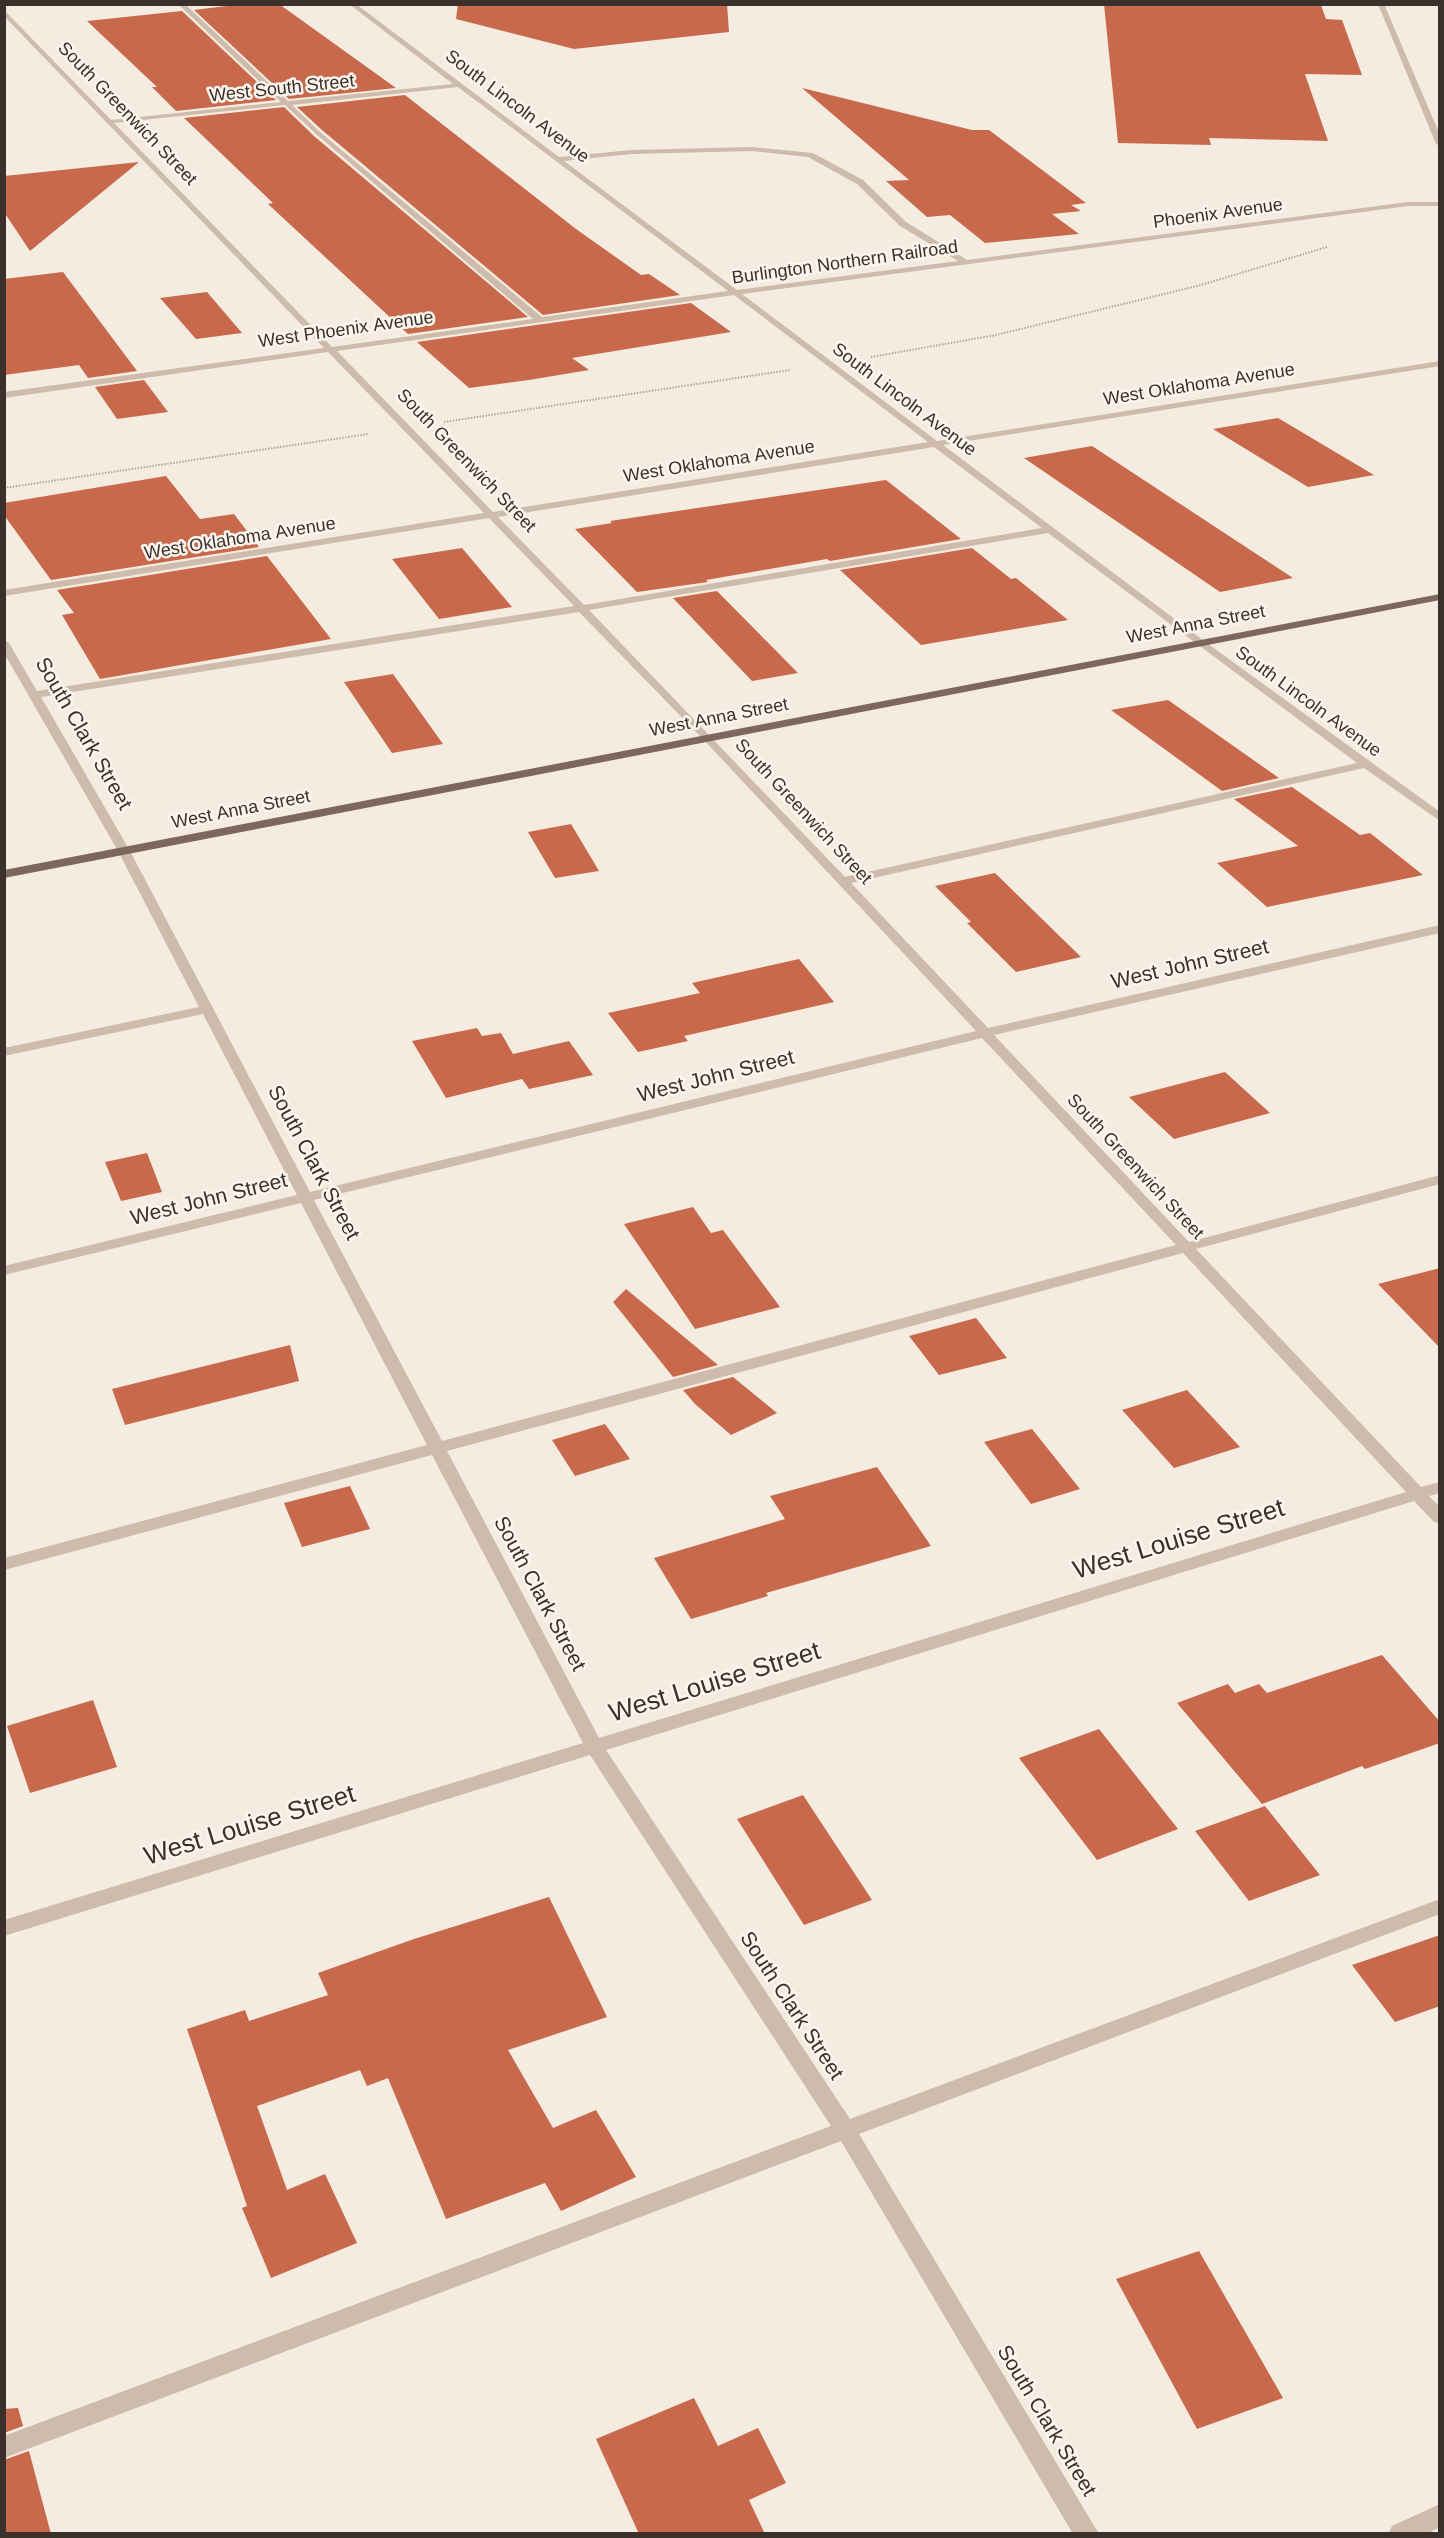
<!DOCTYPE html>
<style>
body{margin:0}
#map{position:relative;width:1444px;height:2538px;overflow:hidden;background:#f4ebe1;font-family:Arial,sans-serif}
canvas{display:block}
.frame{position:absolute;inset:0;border:6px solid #3b302b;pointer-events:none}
</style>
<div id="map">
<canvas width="1444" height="2538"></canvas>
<div class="frame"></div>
</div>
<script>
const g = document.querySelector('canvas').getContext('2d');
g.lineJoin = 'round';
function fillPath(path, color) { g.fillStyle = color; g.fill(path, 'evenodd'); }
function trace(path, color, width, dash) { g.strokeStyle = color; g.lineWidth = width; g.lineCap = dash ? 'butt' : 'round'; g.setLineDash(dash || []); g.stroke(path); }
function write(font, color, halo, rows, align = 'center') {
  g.font = font + ' Arial,sans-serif'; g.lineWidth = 5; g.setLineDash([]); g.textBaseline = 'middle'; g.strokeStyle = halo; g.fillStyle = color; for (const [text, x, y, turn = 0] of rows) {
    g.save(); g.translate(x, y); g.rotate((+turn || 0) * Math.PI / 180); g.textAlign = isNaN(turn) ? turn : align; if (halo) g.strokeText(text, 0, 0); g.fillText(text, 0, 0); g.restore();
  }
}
const building = new Path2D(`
 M243,4h36l117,84 -107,11 -95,-89z
 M458,4h269l2,28 -155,17 -118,-30z
 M1104,4l217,1 5,14 16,1 20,55 -57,-1 23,67 -119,-3 2,7 -93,-2z
 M182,11l94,89 -100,11 -24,-24h5l-70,-66z
 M802,88l170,42h17l97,73 -15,2 10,6 -29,3 27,20 -94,9 -35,-28 -23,2 -41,-36 23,-1z
 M405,95l171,134 65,46 8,-1 31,21 -137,20 -221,-185 -25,-23z
 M284,107l30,29 214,181 -120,17 -140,-130 5,-1 -89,-85z
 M139,162l-109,89 -26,-39v-36z
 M63,272l74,99 -49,7 -9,-13 -75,10v-96z
 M207,292l35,41 -46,6 -36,-41z
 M691,303l40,29 -159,26 17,12 -60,10 -60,8 -52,-46z
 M144,380l24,32 -51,7 -22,-32z
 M1278,418l96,57 -66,12 -95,-58z
 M1092,446l201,132 -73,14 -196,-134z
 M166,476l34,43 34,-5 25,33 -208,33 -47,-65v-12z
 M886,480l75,59 -131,22 -3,-2 -121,21 2,2 -71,10 -62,-63 37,-6 -2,-2z
 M462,548l50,59 -73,12 -47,-60z
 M972,548l39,31 5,-1 52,42 -147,25 -81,-75z
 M267,556l64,83 -231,40 -38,-64 12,-2 -17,-23z
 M717,591l81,82 -46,8 -79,-83z
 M393,674l50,70 -51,9 -48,-71z
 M1168,700l111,78 -57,13 -111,-81z
 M1292,787l68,48 10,-2 53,42 -156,32 -50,-44 81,-17 -64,-47z
 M571,824l28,47 -44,7 -27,-46z
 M995,873l86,84 -65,15 -49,-49 4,-1 -36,-36z
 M799,959l35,43 -150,34 4,5 -50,11 -30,-39 92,-20 -8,-10z
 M477,1028l5,8 19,-3 12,21 56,-13 24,34 -64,14 -7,-10 -76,19 -34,-57z
 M1225,1072l45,41 -96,26 -45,-42z
 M147,1153l15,39 -41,9 -16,-39z
 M693,1207l18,26 12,-3 57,77 -85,22 -71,-105z
 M1440,1268v80l-62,-64z
 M626,1289l92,76 -45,12 -60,-75z
 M976,1318l31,40 -68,17 -30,-39z
 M290,1345l9,36 -174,44 -13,-36z
 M733,1377l44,36 -46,22 -36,-31 -12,-14z
 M1187,1390l53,57 -66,21 -52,-58z
 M605,1424l25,35 -55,17 -23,-36z
 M1032,1429l48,60 -49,15 -47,-62z
 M877,1467l54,79 -165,47 2,3 -77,23 -37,-61 131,-39 -15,-23z
 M350,1486l20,43 -68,18 -18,-44z
 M1382,1655l58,67v21l-75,26 -3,-3 -100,38 -85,-101 51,-19 7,9 24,-9 8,9z
 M93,1700l24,67 -87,26 -23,-67z
 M1099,1729l79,100 -81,31 -78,-102z
 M803,1795l69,105 -68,25 -67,-106z
 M1265,1806l55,69 -71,26 -54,-70z
 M549,1897l58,120 -99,33 45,78 43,-18 40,67 -75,34 -16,-28 -99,36 -58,-141 -21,8 -7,-16 -103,36 30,84 38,-16 32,69 -86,35 -29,-70 5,-2 -60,-177 58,-19 4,11 79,-26 -10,-22 96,-34z
 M1440,1935v71l-45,16 -43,-57z
 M1199,2251l84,147 -86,31 -81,-150z
 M694,2398l24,48 40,-18 28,55 -37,17 16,34h-126l-43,-95z
 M18,2408l5,18 -19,7v-24z
 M29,2451l22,83h-47v-74z`);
const path = new Path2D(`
 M871,357l125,-22 205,-50 126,-38
 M444,422l346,-52
 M4,488l364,-54`);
const minor = new Path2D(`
 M178,4h7l103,97 165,-17 -104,-80h7l203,153 73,-7 120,-3 61,6 50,27 43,42 61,38 441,-58h32v4h-32l-666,88 195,147 503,-80v5l-497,79 261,196 236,171v9l-76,-53 -513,115 137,145 452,-103v8l-446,102 195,207 251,-67v9l-244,65 225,238 19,-5v11l-11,3 11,11v17l-6,-2 -20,-21 -808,249 244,369 590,-220v15l-581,220 240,400h-26l-232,-393 -837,317v-22l827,-310 -241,-371 -586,181v-16l579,-177 -151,-288 -428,115v-12l423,-113 -126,-242 -297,72v-9l293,-71 -94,-181 -199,42v-8l195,-41 -81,-156 -114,-198v-13l5,3 28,48 537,-85 -85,-88 -485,78v-6l480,-77 -156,-161 -324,46v-6l320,-44 -320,-332v-6l107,110 170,-18zM458,87l270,204 -186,26 -222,-185 -28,-27zM285,105l31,29 217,185 -201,28 -218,-224zM752,151l56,6 49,27 43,42 58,35 -221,29 -173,-129 68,-7zM734,295l194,147 -435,70 -156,-161zM934,447l108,81 -458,77 -86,-88zM1048,533l309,230 -512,114 -256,-267zM579,612l125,128 272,291 -666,161 -180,-341 -89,-154zM982,1038l194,207 -734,196 -128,-241zM1183,1253l223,239 -807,246 -152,-287z
 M1378,4h6l56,131v11l-4,-2z
 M1440,2504v23l-13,7h-39l4,-8z`);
const major = new Path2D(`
 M1440,594v6l-1436,278v-8z`);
const farStreetnames = [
 ["West South Street",282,89,-6],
 ["South Lincoln Avenue",517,107,37],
 ["South Greenwich Street",127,114,46],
 ["Phoenix Avenue",1218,214,-8],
 ["Burlington Northern Railroad",845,263,-8],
 ["West Phoenix Avenue",346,330,-8],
 ["West Oklahoma Avenue",1199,385,-9],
 ["South Lincoln Avenue",904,400,37],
 ["South Greenwich Street",466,461,46],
 ["West Oklahoma Avenue",719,462,-9],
 ["West Oklahoma Avenue",240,539,-9],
 ["West Anna Street",1196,625,-11],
 ["South Lincoln Avenue",1308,702,36],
 ["West Anna Street",719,718,-11],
 ["West Anna Street",241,810,-11],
 ["South Greenwich Street",803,812,47],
 ["South Greenwich Street",1135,1167,47]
];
const streetNames = [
 ["South Clark Street",83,734,60],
 ["West John Street",1190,965,-13],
 ["West John Street",716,1077,-14],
 ["South Clark Street",313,1163,62],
 ["West John Street",209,1200,-14],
 ["South Clark Street",539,1594,62],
 ["South Clark Street",791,2006,57],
 ["South Clark Street",1046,2421,59]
];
const nearStreetnames = [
 ["West Louise Street",1179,1540,-17],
 ["West Louise Street",715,1683,-17],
 ["West Louise Street",250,1826,-17]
];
fillPath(building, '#c8694b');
trace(path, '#b9a596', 2, [1.5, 1.5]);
fillPath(minor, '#cdbbac');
fillPath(major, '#7d675c');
write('18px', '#3b302b', '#fbf5ee', farStreetnames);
write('21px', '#3b302b', '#fbf5ee', streetNames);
write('26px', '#3b302b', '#fbf5ee', nearStreetnames);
</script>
